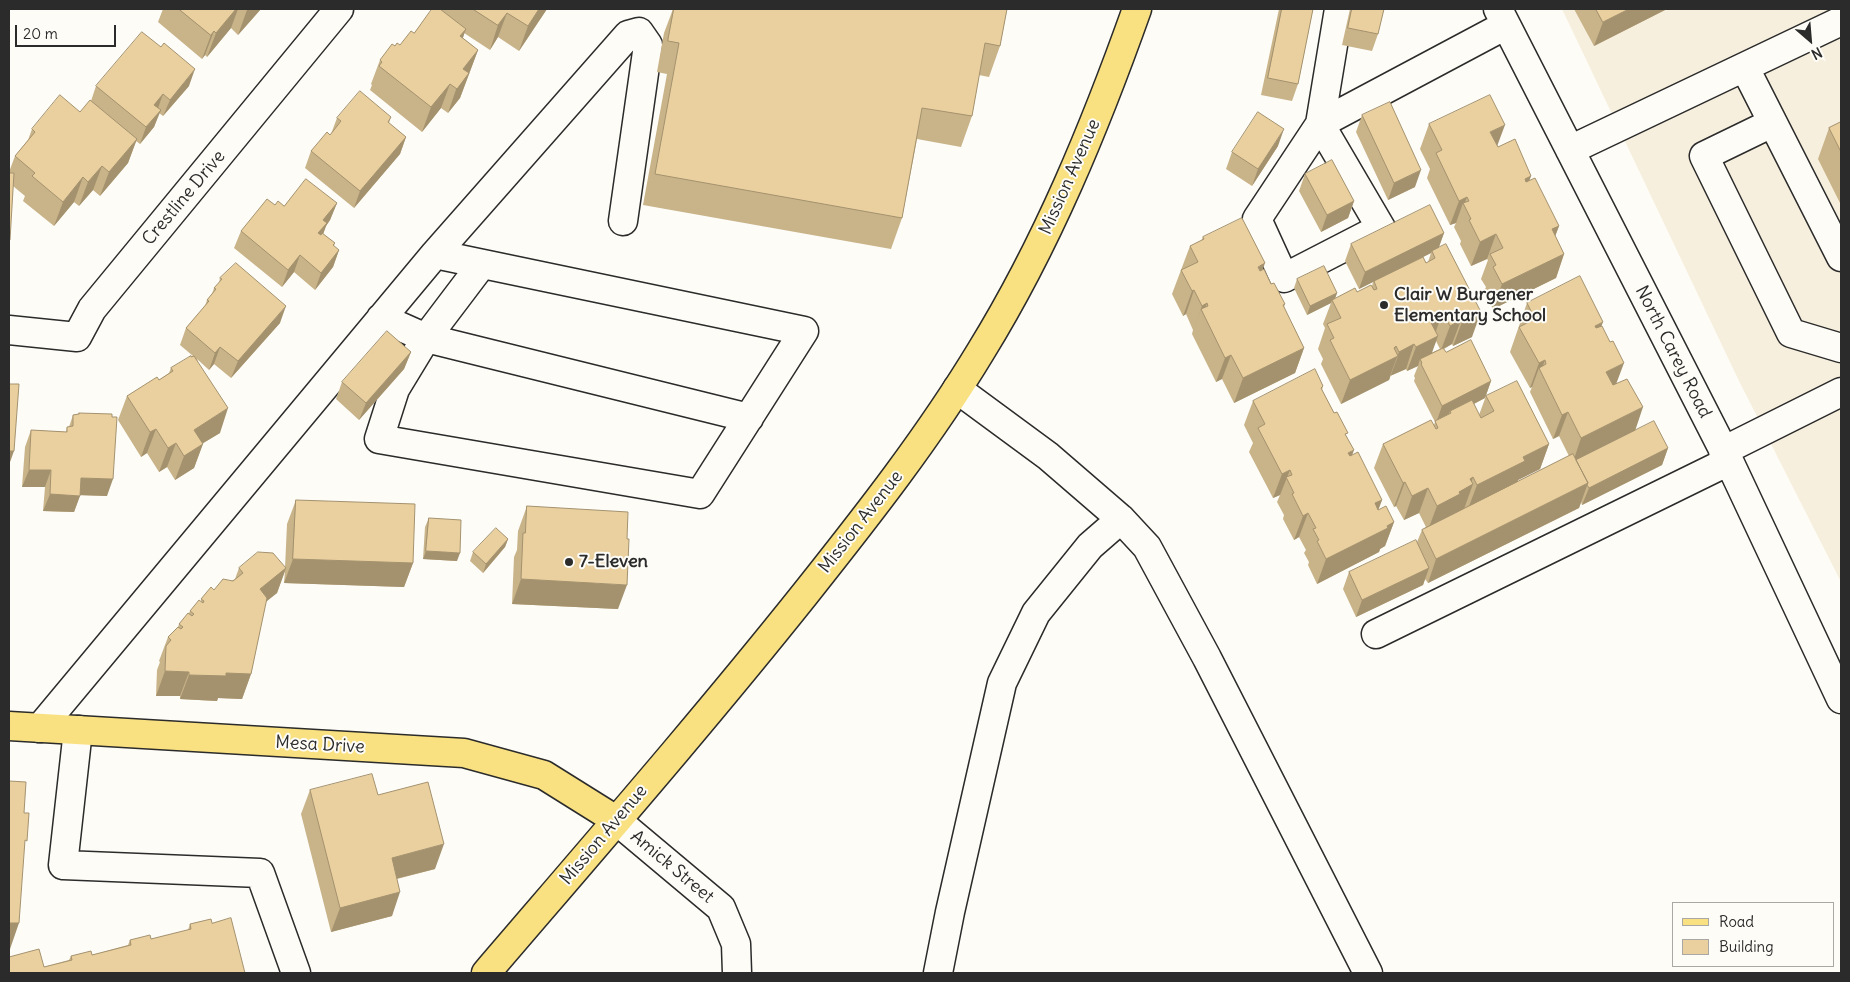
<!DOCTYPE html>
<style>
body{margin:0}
#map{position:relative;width:1850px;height:982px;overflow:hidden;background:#fdfcf7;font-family:Delius,sans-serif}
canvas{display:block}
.frame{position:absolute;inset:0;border:10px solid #2b2b2b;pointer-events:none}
.legend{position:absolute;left:1672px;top:902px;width:162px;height:65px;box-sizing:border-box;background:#fdfcf7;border:1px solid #a9a8a5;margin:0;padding:6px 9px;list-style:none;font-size:15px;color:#2b2b2b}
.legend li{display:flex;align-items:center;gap:10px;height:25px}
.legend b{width:25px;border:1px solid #a9a8a5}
.north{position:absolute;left:1785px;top:15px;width:50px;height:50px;-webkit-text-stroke:4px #fdfcf7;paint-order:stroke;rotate:153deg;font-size:14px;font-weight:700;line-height:20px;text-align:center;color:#2b2b2b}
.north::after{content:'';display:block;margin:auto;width:18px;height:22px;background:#2b2b2b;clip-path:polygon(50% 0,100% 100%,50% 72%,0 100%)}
.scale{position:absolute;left:15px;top:25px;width:101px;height:22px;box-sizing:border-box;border:2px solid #2b2b2b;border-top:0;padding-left:6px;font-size:15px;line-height:18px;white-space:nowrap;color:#2b2b2b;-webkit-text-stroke:4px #fdfcf7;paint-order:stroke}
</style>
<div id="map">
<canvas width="1850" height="982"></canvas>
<div class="frame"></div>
<ul class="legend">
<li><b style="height:6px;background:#f9e181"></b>Road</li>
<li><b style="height:14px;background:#ead09f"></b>Building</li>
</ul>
<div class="north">N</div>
<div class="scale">20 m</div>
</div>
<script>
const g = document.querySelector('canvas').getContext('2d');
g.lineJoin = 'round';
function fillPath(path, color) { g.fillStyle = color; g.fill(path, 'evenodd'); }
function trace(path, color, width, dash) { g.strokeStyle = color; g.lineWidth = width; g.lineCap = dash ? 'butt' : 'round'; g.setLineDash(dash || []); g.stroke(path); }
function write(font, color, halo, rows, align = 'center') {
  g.font = font + ' Delius,sans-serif'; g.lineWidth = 4; g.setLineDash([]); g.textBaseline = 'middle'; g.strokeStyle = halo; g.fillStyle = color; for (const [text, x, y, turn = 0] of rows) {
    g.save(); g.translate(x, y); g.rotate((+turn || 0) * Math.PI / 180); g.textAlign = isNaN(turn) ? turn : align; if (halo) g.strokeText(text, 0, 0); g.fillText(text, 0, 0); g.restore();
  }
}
const built = new Path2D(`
 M1562,9h279v573l-102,-201z`);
const minor = new Path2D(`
 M1339,9l-19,115 -63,95 27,59 97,-50 -61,-104 186,-99
 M1498,9l231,452 112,238
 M1745,68l96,189
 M1772,123l-68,33 87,177 50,15
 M1570,150l271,-129
 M435,254l369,77 -104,163 -321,-55 16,-50 31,-51 56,-74
 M381,318l45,20 323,80
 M9,330l68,7 15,-28 247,-300
 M957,389l91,67 73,63 26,28 60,111 161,315
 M1723,451l118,-59
 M1376,634l353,-173
 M40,728l395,-474 193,-219 11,-3 9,13 -25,176
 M78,730l-15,135 197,8 36,100
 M616,820l105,88 15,36 1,29
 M938,973l12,-61 52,-229 34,-70 54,-67 31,-27`);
const major = new Path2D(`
 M9,726l455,27 80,22 72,45
 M486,973c107,-125 216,-250 319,-379 62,-78 124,-157 176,-243 66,-107 114,-224 156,-342`);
const wall = new Path2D(`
 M163,9h98l-23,26 -7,-7 -24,29 -2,-2 -3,4 -44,-37z
 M442,9h105l-28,42 -21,-14 -8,13 -26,-17 -1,5 15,12 -18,48 -12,15 -7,-5 -19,24 -52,-42 2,-5 -1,-1 9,-24 15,-14 5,-1z
 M673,9h334l-7,37 -11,31 -10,-2 -7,41 -11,31 -44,-8 -15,79 -11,31 -248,-44 24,-131 -10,-2 7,-39z
 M1279,9h34l-15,75 -6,17 -31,-6z
 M1350,9h34l-6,25 -6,17 -30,-6z
 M1574,9h93l-73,37z
 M96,86h93l-26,30 -4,-3 -5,14 -14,17 -4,-3 -8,22 -28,33 -7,-6 -14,16 -5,-4 -20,24 -31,-25 2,-5 -12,-10 -4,57v-71l6,-16 13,-16 4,-11 48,-17 11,-11z
 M1362,115l53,72 -27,13 -32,-68z
 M391,117l-2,6 17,14 -6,17 -46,54 -49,-40 6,-17 20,-17 6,-16z
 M1841,122v83l-23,-46 11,-31z
 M1429,124l68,22 34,30 -2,5 30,45 -4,10 9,18 -8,24 -63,31 -9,-18 2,-4 -5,-8 7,-19 -1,-1 -16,7 -11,-22 1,-3 -7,-14 2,-4 -6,2 -23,-47 3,-9 -10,-20z
 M1278,146l-26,40 -26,-17 6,-17z
 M1305,174l49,27 -6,17 -27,14 -22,-41z
 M337,203l-7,17 -4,6 -3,8 12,9 -1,3 5,4 -6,17 -18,23 -21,-18 -12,15 -48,-39 7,-17 34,-26 9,1z
 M1444,233l-6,15 34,89 -19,9 -1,-2 -8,5 2,3 45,29 -6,17 -11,6 5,11 7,-19 63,48 -9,25 -22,11 -1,2 52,-26 -10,-20 -6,3 -23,-47 2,-5 -2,1 -20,-36 17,-49 74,23 15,58 19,46 33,18 -6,17 -80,40 -1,-3 -2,6 -151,75 -3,-4 -2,6 -67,32 -13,-28 6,-17 68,-30 5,-12 4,-3 -7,-14 -15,7 -8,-14 -2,1 -20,-39 9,-24 51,-19 1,-3 -21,-41 1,-3 -1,-2 4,-10 -11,5 -1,-2 -16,7 -1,4 -48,24 -20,-40 2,-5 -5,-10 7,-21 -2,-4 8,-21 -24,12 -13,-27 3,-9 40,14 -2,6 22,-7 15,-6 1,-4 -14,7 -14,-28 6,-17zM1431,253l-3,9 -2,1 -3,-6zM1436,341l4,8 -9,4z
 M1203,237l59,33 23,34 -1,3 20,41 -9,25 -61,30 -12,-24 -6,3 -24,-48 1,-4 -7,-16 -3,2 -11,-22 18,-48 11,-5z
 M220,278l60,45 -49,55 -17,-14 -5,6 -12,-11 23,74 -17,10 -9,25 -19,12 -8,-13 -8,5 -12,-19 -6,4 -23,-37 9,-24 32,-16 10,-7 2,-5 22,-12 -13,-11 6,-17 19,-22 2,-6 5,-6 2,-6 5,-5z
 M411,352l-7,17 -45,51 -23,-21 6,-17z
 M1323,386l-1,4 25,47 5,18 30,45 -4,10 16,12 -9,24 -5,3 -1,3 -62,32 -9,-19 1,-3 -5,-9 2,-3 -7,-13 -5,3 -11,-21 1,-4 -7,-13 3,-7 -7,3 -24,-46 4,-9 -9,-18 9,-24z
 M79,413l28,83 -27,-1 -6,17 -31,-1 2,-24h-23l3,-40 6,-17 35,2 1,-5h2l4,-12 5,-1z
 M296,500l117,63 -9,24 -120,-4 1,-12 -8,22 -11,8 -15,73 -9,25 -24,-1 -1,3 -37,-2v-3h-24l1,-26 3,-8 -1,-1 9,-24 10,-10 1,-3 10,-11 1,-2 11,-10v-2l13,-9 21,-11 4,-11h46l2,-44z
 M527,506l91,103 -106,-5 2,-47 3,-7 1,-19z
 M429,518l28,43 -34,-2 2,-32z
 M508,539l-3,8 -22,26 -13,-12 3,-9z
 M310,790l68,5 57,74 -38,10 -5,37 -61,16 -30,-118z
 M212,923l33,50 -201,-6 25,-7 2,-4 21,-1 36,-10 2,-5 21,-1 37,-9 2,-6z`);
const shadedWall = new Path2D(`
 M236,9h2l-7,19 -24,29 9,-24z
 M249,9h12l-23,26 9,-25z
 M539,9h8l-28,42 9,-25z
 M1629,9h38l-73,37 9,-24z
 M507,13l-9,24 -8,13 8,-25z
 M466,29l-9,25 3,-18z
 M214,31l-9,24 -3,4 9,-24z
 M478,50l-18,48 -12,15 15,-44z
 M195,69l-6,17 -26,30 7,-16z
 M450,84l-9,24 -19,24 9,-25z
 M163,94l-6,17 -3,-6z
 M161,110l-7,17 -14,17 6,-17z
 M1505,125l-9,24 -6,-17z
 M1284,129l-6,17 -26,40 6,-17z
 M406,137l-6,17 -46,54 6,-17z
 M137,139l-9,24 -28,33 9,-24z
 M102,166l-9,24 -14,16 9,-24z
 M1421,170l-6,17 -27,13 6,-17z
 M1531,176l-9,24 3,-21z
 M83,177l-9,25 -20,24 9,-24z
 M1467,197l-3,8 -1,-2 -7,20 -6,2 9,-24z
 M1354,201l-6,17 -27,14 6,-17z
 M337,203l-7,17 -4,6 -5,14 -9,10 11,-30z
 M1559,226l-9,24 2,-21z
 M1444,233l-6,17 -6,1 -1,2 -72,36 6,-17z
 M1496,234l-9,25 -16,7 9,-24z
 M339,250l-6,17 -18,23 6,-17z
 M1564,254l-8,24 -63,31 9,-25z
 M300,255l-6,17 -12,15 6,-17z
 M1265,263l-9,25 2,-21z
 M1194,290l-8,24 -3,2 9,-25z
 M1337,293l-3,8 -2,-1 -1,3 -24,12 3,-9z
 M1207,303l-4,11 -2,-5 -8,21 9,-24z
 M286,306l-6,17 -49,55 7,-17z
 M1443,312l-9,24 -5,-17z
 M1481,312l-9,25 -19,9 9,-24z
 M1461,320l-9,24 -11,6 9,-24z
 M1603,322l-9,24 1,-20z
 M1438,336l-9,25 -7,2 -2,-4 -2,7 -11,5 9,-24z
 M1414,344l-8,25 -16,7 9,-24z
 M1396,346l-4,13 6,-3 -9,24 -48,24 9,-24z
 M220,347l-6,17 -5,6 6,-17z
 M1304,348l-9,25 -61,30 9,-25z
 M411,352l-7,17 -45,51 7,-17z
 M1231,355l-9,24 -6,3 9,-24z
 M1545,360l-4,11 -2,-3 -7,19 -2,1 9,-25z
 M1624,363l-9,24 -17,9 8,-24z
 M1491,381l-6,17 -35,18 1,-3 -1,-2 -2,6 -12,6 6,-17z
 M1643,407l-8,24 -62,31 8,-24z
 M228,408l-8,25 -35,21 9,-24z
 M1568,412l-9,24 -6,3 9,-24z
 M156,429l-9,24 -6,4 9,-25z
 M176,443l-9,24 -8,5 9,-24z
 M203,444l-9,24 -19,12 9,-24z
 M1549,444l-9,25 -22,11 -2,5 -48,24 9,-24 46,-28z
 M1668,448l-6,17 -80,40 7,-17z
 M1354,450l-9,25 3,-22z
 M9,451h5l-5,14z
 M29,470h22l-6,17h-23z
 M1290,470l-10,25 -7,3 9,-24z
 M1473,477l-3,9 3,-2 -9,25 -36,21 9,-24 22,-14 11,-13z
 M81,478l32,1 -6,17 -32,-1z
 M1405,482l-9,24 -2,1 9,-24z
 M1588,483l-9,25 -151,75 8,-24z
 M1428,488l-9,25 -15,7 8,-24z
 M50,494l30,2 -6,16 -31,-1z
 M1382,500l-9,24 2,-21z
 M1308,513l-9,24 -5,3 9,-24z
 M1394,522l-9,24 -5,3 -1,3 -62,32 9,-25z
 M508,539l-3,8 -22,26 3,-9z
 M426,551l34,2 -3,8 -34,-2z
 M293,559l120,4 -9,24 -120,-4z
 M286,568l-9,25 -26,21 9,-25z
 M1429,568l-6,17 -67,32 6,-17z
 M521,579l106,6 -9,24 -106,-5z
 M165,671l24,1 -9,24h-24z
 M226,673l25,1 -9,25 -24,-1 -1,3 -37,-2 9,-24z
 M444,844l-9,25 -52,13 9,-24z
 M400,892l-8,24 -61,16 9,-24z
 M9,923h10l-10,29z`);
const building = new Path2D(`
 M179,9h57l-20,24 -2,-2 -3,4z
 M432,9h8l26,20 -6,7 18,14 -15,19 6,4 -12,16 -7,-5 -19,23 -52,-41 3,-4 -2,-2 12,-16 3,2 2,-3 3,2 11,-14 3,2z
 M473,9h66l-11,17 -21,-13 -9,12z
 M674,9h333l-7,37 -15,-3 -13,73 -50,-8 -20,110 -247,-44 24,-131 -11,-2z
 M1282,9h31l-15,75 -30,-6z
 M1352,9h32l-6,25 -30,-6z
 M1596,9h33l-26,13z
 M142,32l19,15 3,-4 31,26 -25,31 -7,-6 -9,11 7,5 -15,17 -50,-41z
 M360,91l31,26 -3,5 18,15 -46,54 -49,-40 16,-19 3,3 11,-14 -4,-3z
 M60,95l20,17 10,-12 47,39 -28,33 -7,-6 -14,16 -5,-5 -20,25 -31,-26 3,-3 -20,-17 20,-24 -3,-3z
 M1490,95l15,30 -15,7 8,15 17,-8 16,37 -6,3 1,3 9,-4 24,48 -7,3 12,25 -62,30 -9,-17 3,-2 -6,-11 13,-6 -7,-14 -16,8 -11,-22 2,-1 -8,-16 6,-2 -2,-4 -8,4 -23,-48 6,-3 -13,-26z
 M1390,102l31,68 -27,13 -32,-68z
 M1258,112l26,17 -26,40 -26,-17z
 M1841,122v30l-12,-24z
 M1332,160l22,41 -27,14 -22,-41z
 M9,173h5l-4,67h-1z
 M306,179l31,24 -14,17 4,3 -9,10 3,2 1,-2 13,10 -2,2 6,5 -18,23 -21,-18 -12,15 -47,-39 26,-32 8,6 3,-4 6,5z
 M1430,205l14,28 -79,39 -14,-28z
 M1242,218l23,45 -7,4 2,4 4,-2 7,15 3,-1 11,21 -2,1 21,43 -61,30 -12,-23 -6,3 -24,-49 7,-3 -1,-3 -5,3 -8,-16 -2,1 -11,-21 17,-8 -8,-16 14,-7 -1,-2z
 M1446,244l35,68 -19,10 -1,-2 -11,6 -7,-14 -14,7 9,17 -22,11 -2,-3 -15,8 -3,-6 -2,2 4,8 -48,24 -20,-40 4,-2 -7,-14 14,-6 -9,-18 23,-12 2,4 14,-7 3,5 3,-1 -3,-8 49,-24 3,6 9,-5 -3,-7z
 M236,263l50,43 -48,55 -18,-14 -5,6 -29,-25 23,-27 -2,-1 9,-11 -2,-1 8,-9 -2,-1z
 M1324,266l13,27 -27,13 -13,-27z
 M1580,276l23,46 -8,4 1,2 6,-2 8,16 3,-1 11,22 -18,9 7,13 14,-6 16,28 -62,31 -13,-26 -6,3 -23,-47 7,-4 -1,-4 -6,3 -20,-36 16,-8 -8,-16z
 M387,331l24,21 -45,51 -24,-21z
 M1471,340l20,41 -49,25 -21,-42 1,-1 -2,-4 23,-11 3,4z
 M191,356v1l3,-1 34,52 -34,22 9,14 -19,12 -8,-13 -8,5 -12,-19 -6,3 -23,-36 30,-19 2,3 14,-9 -2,-3z
 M1315,369l8,17 -2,2 13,25 3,-1 11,21 -3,1 9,16 -6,3 2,3 8,-4 24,48 -7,3 3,7 8,-4 8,16 -7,4 1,2 -62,31 -9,-18 2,-1 -6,-11 3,-1 -8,-15 -5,3 -11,-22 2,-1 -8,-16 6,-2 -2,-5 -8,4 -24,-46 7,-4 -12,-23z
 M1517,381l32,63 -26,13 2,4 -48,24 -4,-8 -3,2 3,5 -14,8 1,2 -23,12 -9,-18 -16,8 -7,-14 -2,1 -20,-39 48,-24 5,9 2,-1 -3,-7 16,-8 -1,-2 22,-11 9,18 13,-7 -8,-15z
 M9,384h10l-5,67h-5z
 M79,413l33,1v3h5l-4,62 -32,-1 -1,18 -30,-2 1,-24h-22l2,-40 36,2v-5l6,-1v-11l6,-1z
 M1654,421l14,27 -79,40 -2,-3 1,-2 -12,-23z
 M1573,454l15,29 -152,76 -14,-29z
 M296,500l119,4 -2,59 -120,-4z
 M527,506l101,6 -1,27h2l-2,46 -106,-6 2,-46h2z
 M429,518l32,2 -1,33 -34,-2z
 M496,528l12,11 -22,25 -13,-12z
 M1416,540l13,28 -67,32 -13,-28z
 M258,552l15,1 13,15 -26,21 7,9 -16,76 -25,-1v3l-37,-1v-3l-24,-1 1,-25 5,-6 -3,-3 10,-10 3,2 2,-2 -4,-3 9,-11 4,3 2,-2 -4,-3 9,-11 4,3 1,-2 -3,-2 10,-12 3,3 9,-11 10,2 10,-8 -4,-5z
 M372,774l6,21 50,-13 16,62 -52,14 8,34 -60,16 -30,-118z
 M9,781l17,1 -2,31h5l-2,28 -2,-1 -6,83h-10z
 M231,918l14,55h-236v-16l30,-8 5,18 28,-7 -1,-4 20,-5 1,4 39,-10 -1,-5 20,-5 1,4 40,-10 -1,-5 21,-5 1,4z`);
const markers = [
 [1384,305,5,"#2b2b2b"],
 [569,562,5,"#2b2b2b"]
];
const streetNames = [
 ["Mission Avenue",1070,177,-66],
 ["Crestline Drive",184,198,-50],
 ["North Carey Road",1673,352,63],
 ["Mission Avenue",861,522,-52],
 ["Mesa Drive",320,745,3],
 ["Mission Avenue",604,835,-50],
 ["Amick Street",672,867,40]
];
const poiNames = [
 ["Clair W Burgener",1394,295],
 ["Elementary School",1394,316],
 ["7-Eleven",579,562]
];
fillPath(built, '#f7efdd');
trace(minor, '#2b2b2b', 31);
trace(major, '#2b2b2b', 31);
trace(minor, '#fdfcf7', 28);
trace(major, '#f9e181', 28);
fillPath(wall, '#c9b389');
fillPath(shadedWall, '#a4926f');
fillPath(building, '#ead09f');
trace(building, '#a4926f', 1);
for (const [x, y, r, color] of markers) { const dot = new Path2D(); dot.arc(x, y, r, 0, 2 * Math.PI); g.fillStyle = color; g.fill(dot); trace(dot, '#fdfcf7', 2); }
write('18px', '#2b2b2b', '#fdfcf7', streetNames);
write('bold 18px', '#2b2b2b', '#fdfcf7', poiNames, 'left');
</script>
